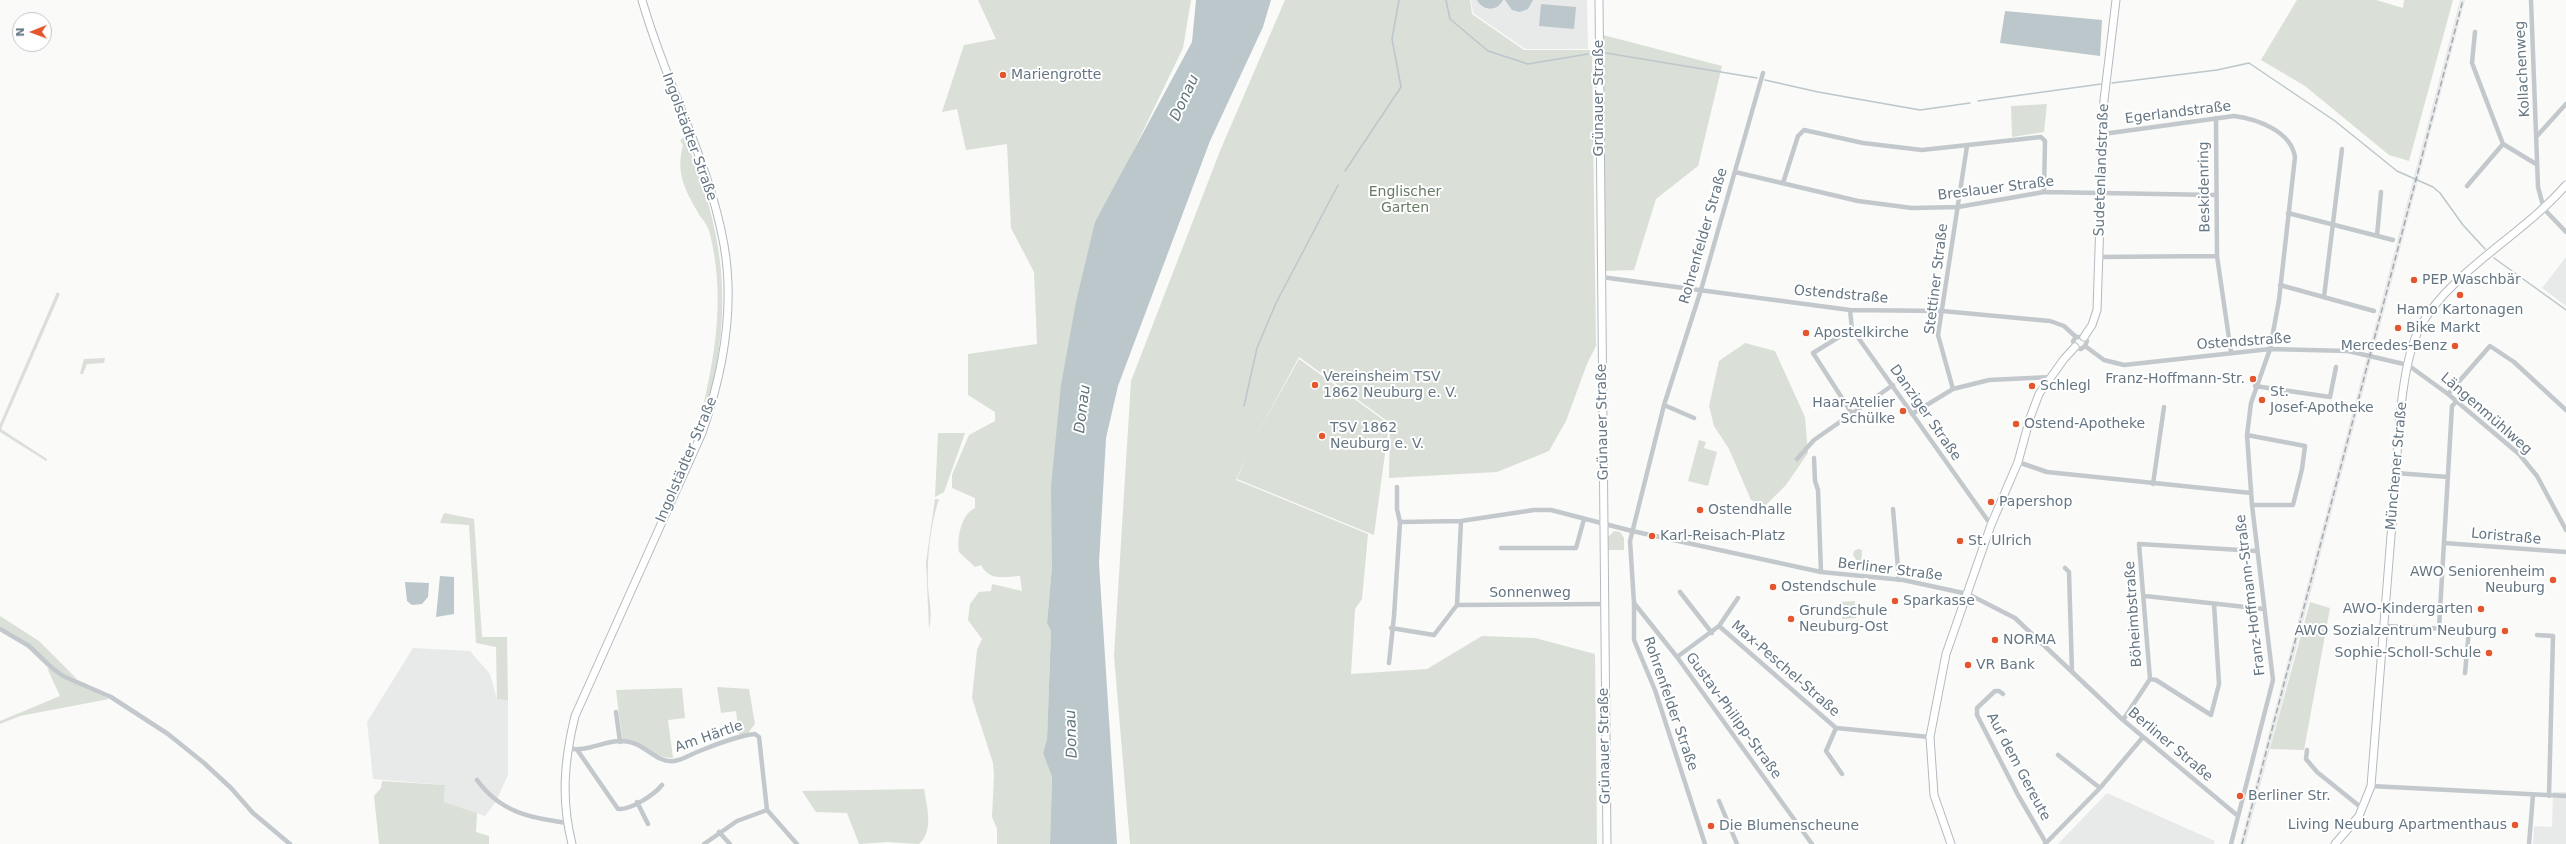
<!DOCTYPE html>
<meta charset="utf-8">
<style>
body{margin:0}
#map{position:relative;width:2566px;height:844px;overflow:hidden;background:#fafaf8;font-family:"DejaVu Sans",sans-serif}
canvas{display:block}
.north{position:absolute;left:12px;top:12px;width:40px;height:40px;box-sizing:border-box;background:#fff;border:1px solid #c1c8cd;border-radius:50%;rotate:269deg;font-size:11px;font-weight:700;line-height:16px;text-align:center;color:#657683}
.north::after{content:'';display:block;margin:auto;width:14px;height:18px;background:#e4572e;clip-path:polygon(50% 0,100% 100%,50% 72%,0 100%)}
</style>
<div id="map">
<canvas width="2566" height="844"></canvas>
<div class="north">N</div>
</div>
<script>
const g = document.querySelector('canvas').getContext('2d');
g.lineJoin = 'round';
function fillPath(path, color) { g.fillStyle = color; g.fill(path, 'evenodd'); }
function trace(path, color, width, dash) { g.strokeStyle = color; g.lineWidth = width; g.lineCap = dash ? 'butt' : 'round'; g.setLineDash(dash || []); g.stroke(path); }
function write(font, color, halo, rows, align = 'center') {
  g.font = font + ' "DejaVu Sans",sans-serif'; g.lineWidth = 4; g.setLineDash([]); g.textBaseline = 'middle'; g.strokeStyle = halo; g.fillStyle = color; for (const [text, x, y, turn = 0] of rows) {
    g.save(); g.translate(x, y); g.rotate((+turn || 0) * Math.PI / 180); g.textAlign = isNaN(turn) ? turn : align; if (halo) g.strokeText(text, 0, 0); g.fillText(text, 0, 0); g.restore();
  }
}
const built = new Path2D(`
 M1471,0h116l1,49h-63l-52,-36z
 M2460,0h5l-220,844h-5z
 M2566,257v49l-24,-18z
 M413,648l57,3 20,23 7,25 11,2v74l-13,28 -10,13 -41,-14 1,-17 -72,-6 -6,-57z
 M2553,792h13v52h-33l1,-18 18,1z
 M2107,793l108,48 -1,3h-156z`);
const green = new Path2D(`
 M978,0h213l-8,48 -68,141 -20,33 -43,344 -5,57 4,8 -4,108 -4,14 9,24 -2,67h-53v-15l-5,-12 2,-42 -1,-12 -21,-65 5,-48 5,-11 -14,-19 2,-16 9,-12 12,-1 1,-7 30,7 -2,-15c-16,1 -31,5 -39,-11l-6,2 -16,-15c-2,-15 2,-37 16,-44v-10l-23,-10v-13l17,-40 26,-14v-9l-27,-17v-41l69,-10 -3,-72 -23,-44 -4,-84 -41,6 -9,-41 -15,3 22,-67 32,-6z
 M1285,0h185l2,14 52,36h68l4,296 -9,18 -21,57 -17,30 -52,21 -108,6 1,-55 -91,-66 -45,83 45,-81 90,65 -15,111 -137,-56 10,-25 -11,26 132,54 -6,65 -7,10 -4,65 76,-5 55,-33 53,2 60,16 2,190h-467l-16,-188 17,-275 89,-230z
 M2297,0h79l27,8 1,-8h49l-44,161 -20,-6 -84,-69 -44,-26z
 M1603,35l119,31 -24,100 -42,33 -22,71 -29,1z
 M2047,104l-3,28 -32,5 -1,-31z
 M684,136c40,94 50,168 24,268l-4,-2c13,-56 20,-111 6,-168 -1,-6 -6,-13 -10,-18 -14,-24 -25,-42 -17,-71l-3,-4z
 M57,292l3,2 -59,135 46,30 -1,2 -46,-29v-8z
 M1745,343l30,8 30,66 3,36 -22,32 -21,21 -14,-6 -22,-51 -15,-23 -5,-20 10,-45z
 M105,358l-1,5 -17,1 -4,10h-3l4,-15z
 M938,433h27l-21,59 -9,5z
 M1699,440l7,2 -2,6 13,4 -9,34 -20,-5z
 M935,499h4c-9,28 -12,58 -11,87 1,15 5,28 1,43l-3,-67z
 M444,513l30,6 8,118h25l1,64 -11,-2 -1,-52 -20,-4 -7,-118 -29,-2z
 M1614,531l6,1 4,6v12h-16v-13z
 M1858,549l4,1 -1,17 -8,-12 1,-4z
 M1855,601l1,17 -14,1 -2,-17z
 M2310,602l20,6 -26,142 -34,-1z
 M0,616l39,25 38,38 -18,-6 -16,-16 -43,-30z
 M47,668l62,31 -89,17 -20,8v-3l60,-25z
 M717,687l32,2 6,35 -7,9 -9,2 -3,-24 -15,2z
 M682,688l3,30 -17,2 5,38c-18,1 -32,-16 -51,-19l-6,-49z
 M382,781l63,4 -1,17 33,11 -1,19 13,4v8h-110l-5,-48 7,-8z
 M924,789c3,18 10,42 -5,55l-32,-2 -28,2 -12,-31 -31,-1 -14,-21z`);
const water = new Path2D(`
 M1196,0h75l-8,27 -53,114 -92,245 -12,52 -7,125 18,281h-67l2,-67 -9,-24 4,-14 4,-108 -4,-8 5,-57 -1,-79 10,-102 15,-83 19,-80 97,-180z
 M1477,0h26c-6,12 -20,11 -26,0z
 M1505,0h28l-5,9 -8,3 -8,-2z
 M1541,4l35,3 -2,22 -35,-3z
 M2005,11l97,9 -2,36 -100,-13z
 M440,576l14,1v37l-18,3z
 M405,582l24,1 -1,14 -6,7 -10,1 -5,-4z`);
const stream = new Path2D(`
 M1446,0l4,19 38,32 40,13 60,-10
 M1606,53l151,25
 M1765,80l53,12 102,18 50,-7
 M2112,83l105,-13 32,-7 86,58 62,50 36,16 7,6 23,32 22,24
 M1978,101l123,-17
 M1345,171l56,-84 -9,-48 7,-39
 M2494,258l72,52
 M1244,406l13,-58 19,-45 62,-118`);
const street = new Path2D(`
 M2531,0l7,187 6,22 22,23
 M2475,32l-3,31 31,81 33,20
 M2216,118l1,138 14,96
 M2103,134l131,-18c23,3 57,15 61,41l-16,143 -9,49 -19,54 -4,32 5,70 21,175 -42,164
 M2537,136l29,-32
 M1735,172l123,29 54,7 46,-1 86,-15 171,3
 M1783,183l15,-47 6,-6 59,13 59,7 119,-13 4,4 -1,51
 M2467,186l36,-42
 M2288,213l105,27
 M2377,236l4,-44
 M2098,257l119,-1
 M1601,277l249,33 92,1 108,10 14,5 12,11
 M2280,285l94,26
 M2324,297l18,-148
 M1850,310l2,19 139,196
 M2076,337l-3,4 2,6 6,2 4,-3
 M2076,337h8l3,4 -2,5
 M2085,346l19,14 20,5 146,-16 78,2 60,14 40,29 71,60 18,22 29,54
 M2255,386l75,11 6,-30
 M1953,389l-15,-54 29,-189
 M2448,394l42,-48 24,16 52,48
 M1664,405l30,13
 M1851,412l-38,-59 39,-24
 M1912,414l41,-25 36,-9 62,-3
 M2247,435l58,11 -3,23 -9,36h-41
 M1814,458l1,23 3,9 3,82
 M1797,459l17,-19 79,-55
 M2018,462l29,10 204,21
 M2396,473l52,4
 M2153,484l11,-77
 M1893,509l6,71
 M1400,522l61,-1 73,-11h17l81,21 189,41 82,8 65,14 47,24 108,102 115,96
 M2444,543l122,9
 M1501,548h75l8,-29
 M2065,568l4,4 3,100
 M1680,592l32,41
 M2145,596l119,13
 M1634,603l43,54 135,187
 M1457,605l147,-1
 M1719,626l117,102
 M2384,626l85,4 -4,43
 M1391,628l43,7 23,-30 4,-84
 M2439,628l13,-222 5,-5
 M0,629l29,17 23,22 11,8 48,21 57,37 36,29 27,25 22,25 37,31
 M2537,635l16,1 -4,160
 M1677,657l42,-31 19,-28
 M1389,663l5,-47 6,-94 -3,-13v-22
 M2150,679l6,1 55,35 8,-31 -5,-80
 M2003,694l-4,-3h-4l-18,17v7l41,80 28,48
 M616,712l4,30
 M2123,720l27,-41 -11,-135 118,7
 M567,748c22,6 44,-13 66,-5 14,4 25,20 41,18 8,-1 16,-6 23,-9 18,-7 39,-16 58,-18l4,3 8,73
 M2307,750l-1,9 11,13 46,37
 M578,751l40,58c13,1 36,-14 44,-24
 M2058,755l42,33
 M1842,774l-16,-23 10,-23 94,9
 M477,780c23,32 53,38 90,43
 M2371,786l195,10
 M1719,801l18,43
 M637,802l11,22
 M767,810l30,34
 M719,832l11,12
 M704,844l33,-23 30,-11
 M1705,844l-50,-154 -21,-50v-37l-4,-62 34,-136 37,-115 62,-217
 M2045,844l55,-56 43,-51
 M2529,844l4,-49`);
const secondary = new Path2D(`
 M1599,0l8,844
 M2084,337l8,-12 5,-15 7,-210 12,-100
 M572,844c-11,-44 -8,-84 3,-128l127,-283c21,-60 33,-125 22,-188 -15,-85 -59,-163 -82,-245
 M1951,844l-17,-49 -4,-58 16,-83 45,-129 27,-63 12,-44 9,-24 25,-35 11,-12
 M2335,844l24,-28 12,-30c8,-96 16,-192 23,-288 4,-46 5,-131 26,-171 29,-54 104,-93 146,-142`);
const rail = new Path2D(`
 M2242,844l221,-844`);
const markers = [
 [1003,75,4,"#e4572e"],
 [2414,280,4,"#e4572e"],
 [2460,295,4,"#e4572e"],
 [2398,328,4,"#e4572e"],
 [1806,333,4,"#e4572e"],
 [2455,346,4,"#e4572e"],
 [2253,379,4,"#e4572e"],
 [1315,385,4,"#e4572e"],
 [2032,386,4,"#e4572e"],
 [2262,400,4,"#e4572e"],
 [1903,411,4,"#e4572e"],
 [2016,424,4,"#e4572e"],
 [1322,436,4,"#e4572e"],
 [1991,502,4,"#e4572e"],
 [1700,510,4,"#e4572e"],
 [1652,536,4,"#e4572e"],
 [1960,541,4,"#e4572e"],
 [2553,580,4,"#e4572e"],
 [1773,587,4,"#e4572e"],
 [1895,601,4,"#e4572e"],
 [2481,609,4,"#e4572e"],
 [1791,619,4,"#e4572e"],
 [2505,631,4,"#e4572e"],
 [1995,640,4,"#e4572e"],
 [2489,653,4,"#e4572e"],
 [1968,665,4,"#e4572e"],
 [2240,796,4,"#e4572e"],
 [2515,825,4,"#e4572e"],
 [1711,826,4,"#e4572e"]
];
const streetNames = [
 ["Kollachenweg",2523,69,-93],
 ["Grünauer Straße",1599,98,-90],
 ["Egerlandstraße",2178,113,-7],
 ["Ingolstädter Straße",689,137,70],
 ["Sudetenlandstraße",2102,170,-88],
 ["Beskidenring",2205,187,-91],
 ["Breslauer Straße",1996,189,-7],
 ["Rohrenfelder Straße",1704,236,-74],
 ["Stettiner Straße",1937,279,-83],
 ["Ostendstraße",1841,295,5],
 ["Ostendstraße",2244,342,-4],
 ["Danziger Straße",1925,413,55],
 ["Längenmühlweg",2486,414,41],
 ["Grünauer Straße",1603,422,-91],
 ["Ingolstädter Straße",687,460,-67],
 ["Münchener Straße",2397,466,-85],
 ["Loristraße",2506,537,5],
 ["Berliner Straße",1890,570,7],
 ["Sonnenweg",1530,593],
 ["Franz-Hoffmann-Straße",2251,595,-97],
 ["Böheimbstraße",2134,614,-94],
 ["Max-Peschel-Straße",1785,669,41],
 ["Rohrenfelder Straße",1670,704,71],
 ["Gustav-Philipp-Straße",1733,716,54],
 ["Am Härtle",709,737,-19],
 ["Berliner Straße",2170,745,40],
 ["Grünauer Straße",1605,746,-91],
 ["Auf dem Gereute",2018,767,62]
];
const poiNames = [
 ["Mariengrotte",1011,75],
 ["PEP Waschbär",2422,280],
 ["Hamo Kartonagen",2460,310,"center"],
 ["Bike Markt",2406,328],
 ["Apostelkirche",1814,333],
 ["Mercedes-Benz",2447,346,"right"],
 ["Vereinsheim TSV",1323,377],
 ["1862 Neuburg e. V.",1323,393],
 ["Franz-Hoffmann-Str.",2245,379,"right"],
 ["Schlegl",2040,386],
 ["St.",2270,392],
 ["Josef-Apotheke",2270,408],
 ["Haar-Atelier",1895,403,"right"],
 ["Schülke",1895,419,"right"],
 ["Ostend-Apotheke",2024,424],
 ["TSV 1862",1330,428],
 ["Neuburg e. V.",1330,444],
 ["Papershop",1999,502],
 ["Ostendhalle",1708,510],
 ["Karl-Reisach-Platz",1660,536],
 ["St. Ulrich",1968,541],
 ["AWO Seniorenheim",2545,572,"right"],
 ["Neuburg",2545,588,"right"],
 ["Ostendschule",1781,587],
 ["Sparkasse",1903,601],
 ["AWO-Kindergarten",2473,609,"right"],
 ["Grundschule",1799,611],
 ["Neuburg-Ost",1799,627],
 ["AWO Sozialzentrum Neuburg",2497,631,"right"],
 ["NORMA",2003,640],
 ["Sophie-Scholl-Schule",2481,653,"right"],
 ["VR Bank",1976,665],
 ["Berliner Str.",2248,796],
 ["Living Neuburg Apartmenthaus",2507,825,"right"],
 ["Die Blumenscheune",1719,826]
];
const parkNames = [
 ["Englischer",1405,192],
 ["Garten",1405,208]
];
const waterNames = [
 ["Donau",1185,98,-65],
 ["Donau",1083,409,-83],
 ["Donau",1072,734,-92]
];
fillPath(built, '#e8e9e9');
fillPath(green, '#dadfd7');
fillPath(water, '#bbc7cb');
trace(stream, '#bbc7cb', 1.5);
trace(secondary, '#b3babf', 9);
trace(street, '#c3c8cc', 4.5);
trace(secondary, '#fff', 7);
trace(rail, '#a2aab0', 1.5, [6, 3]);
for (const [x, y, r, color] of markers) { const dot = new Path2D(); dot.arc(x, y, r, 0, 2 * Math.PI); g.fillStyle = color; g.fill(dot); trace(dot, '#fff', 1.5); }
write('14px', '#657683', '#fff', streetNames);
write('14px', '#657683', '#fff', poiNames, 'left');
write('14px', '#687a64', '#fff', parkNames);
write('italic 15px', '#60757c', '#fff', waterNames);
</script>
